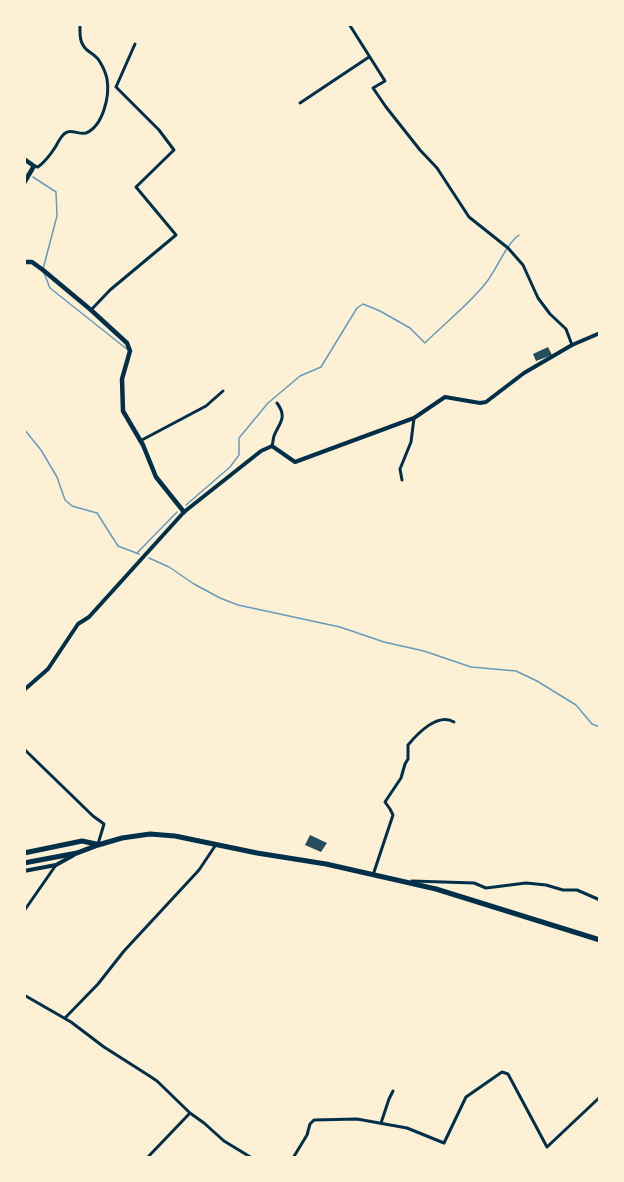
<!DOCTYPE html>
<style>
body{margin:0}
#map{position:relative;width:624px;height:1182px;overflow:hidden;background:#fdf0d5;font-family:Helvetica,sans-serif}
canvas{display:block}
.frame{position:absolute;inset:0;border:26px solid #fdf0d5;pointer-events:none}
</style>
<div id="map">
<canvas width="624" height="1182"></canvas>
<div class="frame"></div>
</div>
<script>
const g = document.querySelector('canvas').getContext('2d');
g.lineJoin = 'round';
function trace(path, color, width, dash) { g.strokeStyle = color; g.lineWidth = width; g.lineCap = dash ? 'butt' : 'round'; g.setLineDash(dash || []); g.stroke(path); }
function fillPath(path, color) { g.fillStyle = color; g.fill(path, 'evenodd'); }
const stream = new Path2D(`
 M24,172l2,1
 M33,177l23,15 1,24 -14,53
 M44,273l6,15 78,62
 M24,429l17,21 16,27 8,23 7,6 25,7 21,33 21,8
 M186,505l44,-38 9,-12v-17l29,-35 32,-27 21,-9 36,-59 6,-4 17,7 30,17 15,15c20,-20 42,-37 60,-59 11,-13 21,-40 34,-49
 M138,552l39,-40
 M149,558l20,9 25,17 26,14 18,7 102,22 44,15 40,9 47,16 45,4 21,10 39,24 16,19 8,3`);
const building = new Path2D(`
 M548,347l4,8 -16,6 -3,-7z
 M310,835l17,8 -6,9 -16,-7z`);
const minor = new Path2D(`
 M349,24l36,57 -12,7 13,19 34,43 17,18 32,49 39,31 15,17 15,33 12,16 16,15 6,16
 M300,103l69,-46
 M34,166l4,1c8,-6 13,-13 18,-21 2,-4 5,-9 8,-12 7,-6 14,1 22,-1 17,-7 24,-37 21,-54 -1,-5 -4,-12 -7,-17 -3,-6 -8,-8 -13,-12 -8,-7 -7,-16 -7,-26
 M91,310l19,-20 66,-55 -40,-48 38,-37 -15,-20 -43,-43 19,-43
 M140,441l66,-35 17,-15
 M272,446c1,-3 1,-7 2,-10 5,-13 14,-18 3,-33
 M402,480l-2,-11 11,-27 3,-24
 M24,749l69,67 11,8 -6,20
 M373,875l20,-60 -3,-6 -5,-7 16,-24 4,-14 3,-5v-14c9,-11 30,-33 46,-23
 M412,881l62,2 12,5 40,-5 20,2 17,5h14l23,10
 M24,911l32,-46
 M24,995l47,27 33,25 44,28 9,6 33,32 14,10 20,18 28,17
 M65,1018l33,-34 26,-33 75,-81 16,-24
 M381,1123l8,-24 4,-8
 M147,1158l43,-45
 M293,1158l14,-23 3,-11 4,-4 43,-1 50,9 37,15 22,-46 36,-25 6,2 39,73 53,-50`);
const tertiary = new Path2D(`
 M24,690l24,-21 30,-45 11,-7 95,-105 77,-61 11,-5 23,16 119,-44 31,-21 35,6 6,-1 38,-29 48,-28 28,-12
 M24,871l32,-6 18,-10`);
const secondary = new Path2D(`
 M24,159l10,7 -10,17
 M24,262h8l11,8 48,40 36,33 3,8 -8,28 1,32 20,34 13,32 28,35`);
const trunk = new Path2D(`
 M24,853l58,-12 14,3
 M24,863l53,-10 21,-8 24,-7 28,-4 25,2 82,17 69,11 75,17 35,8 164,51`);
trace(stream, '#669bbc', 1.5);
fillPath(building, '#264d5e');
trace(minor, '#003049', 3);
trace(tertiary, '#003049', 4);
trace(secondary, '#003049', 4.5);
trace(trunk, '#003049', 5);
</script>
